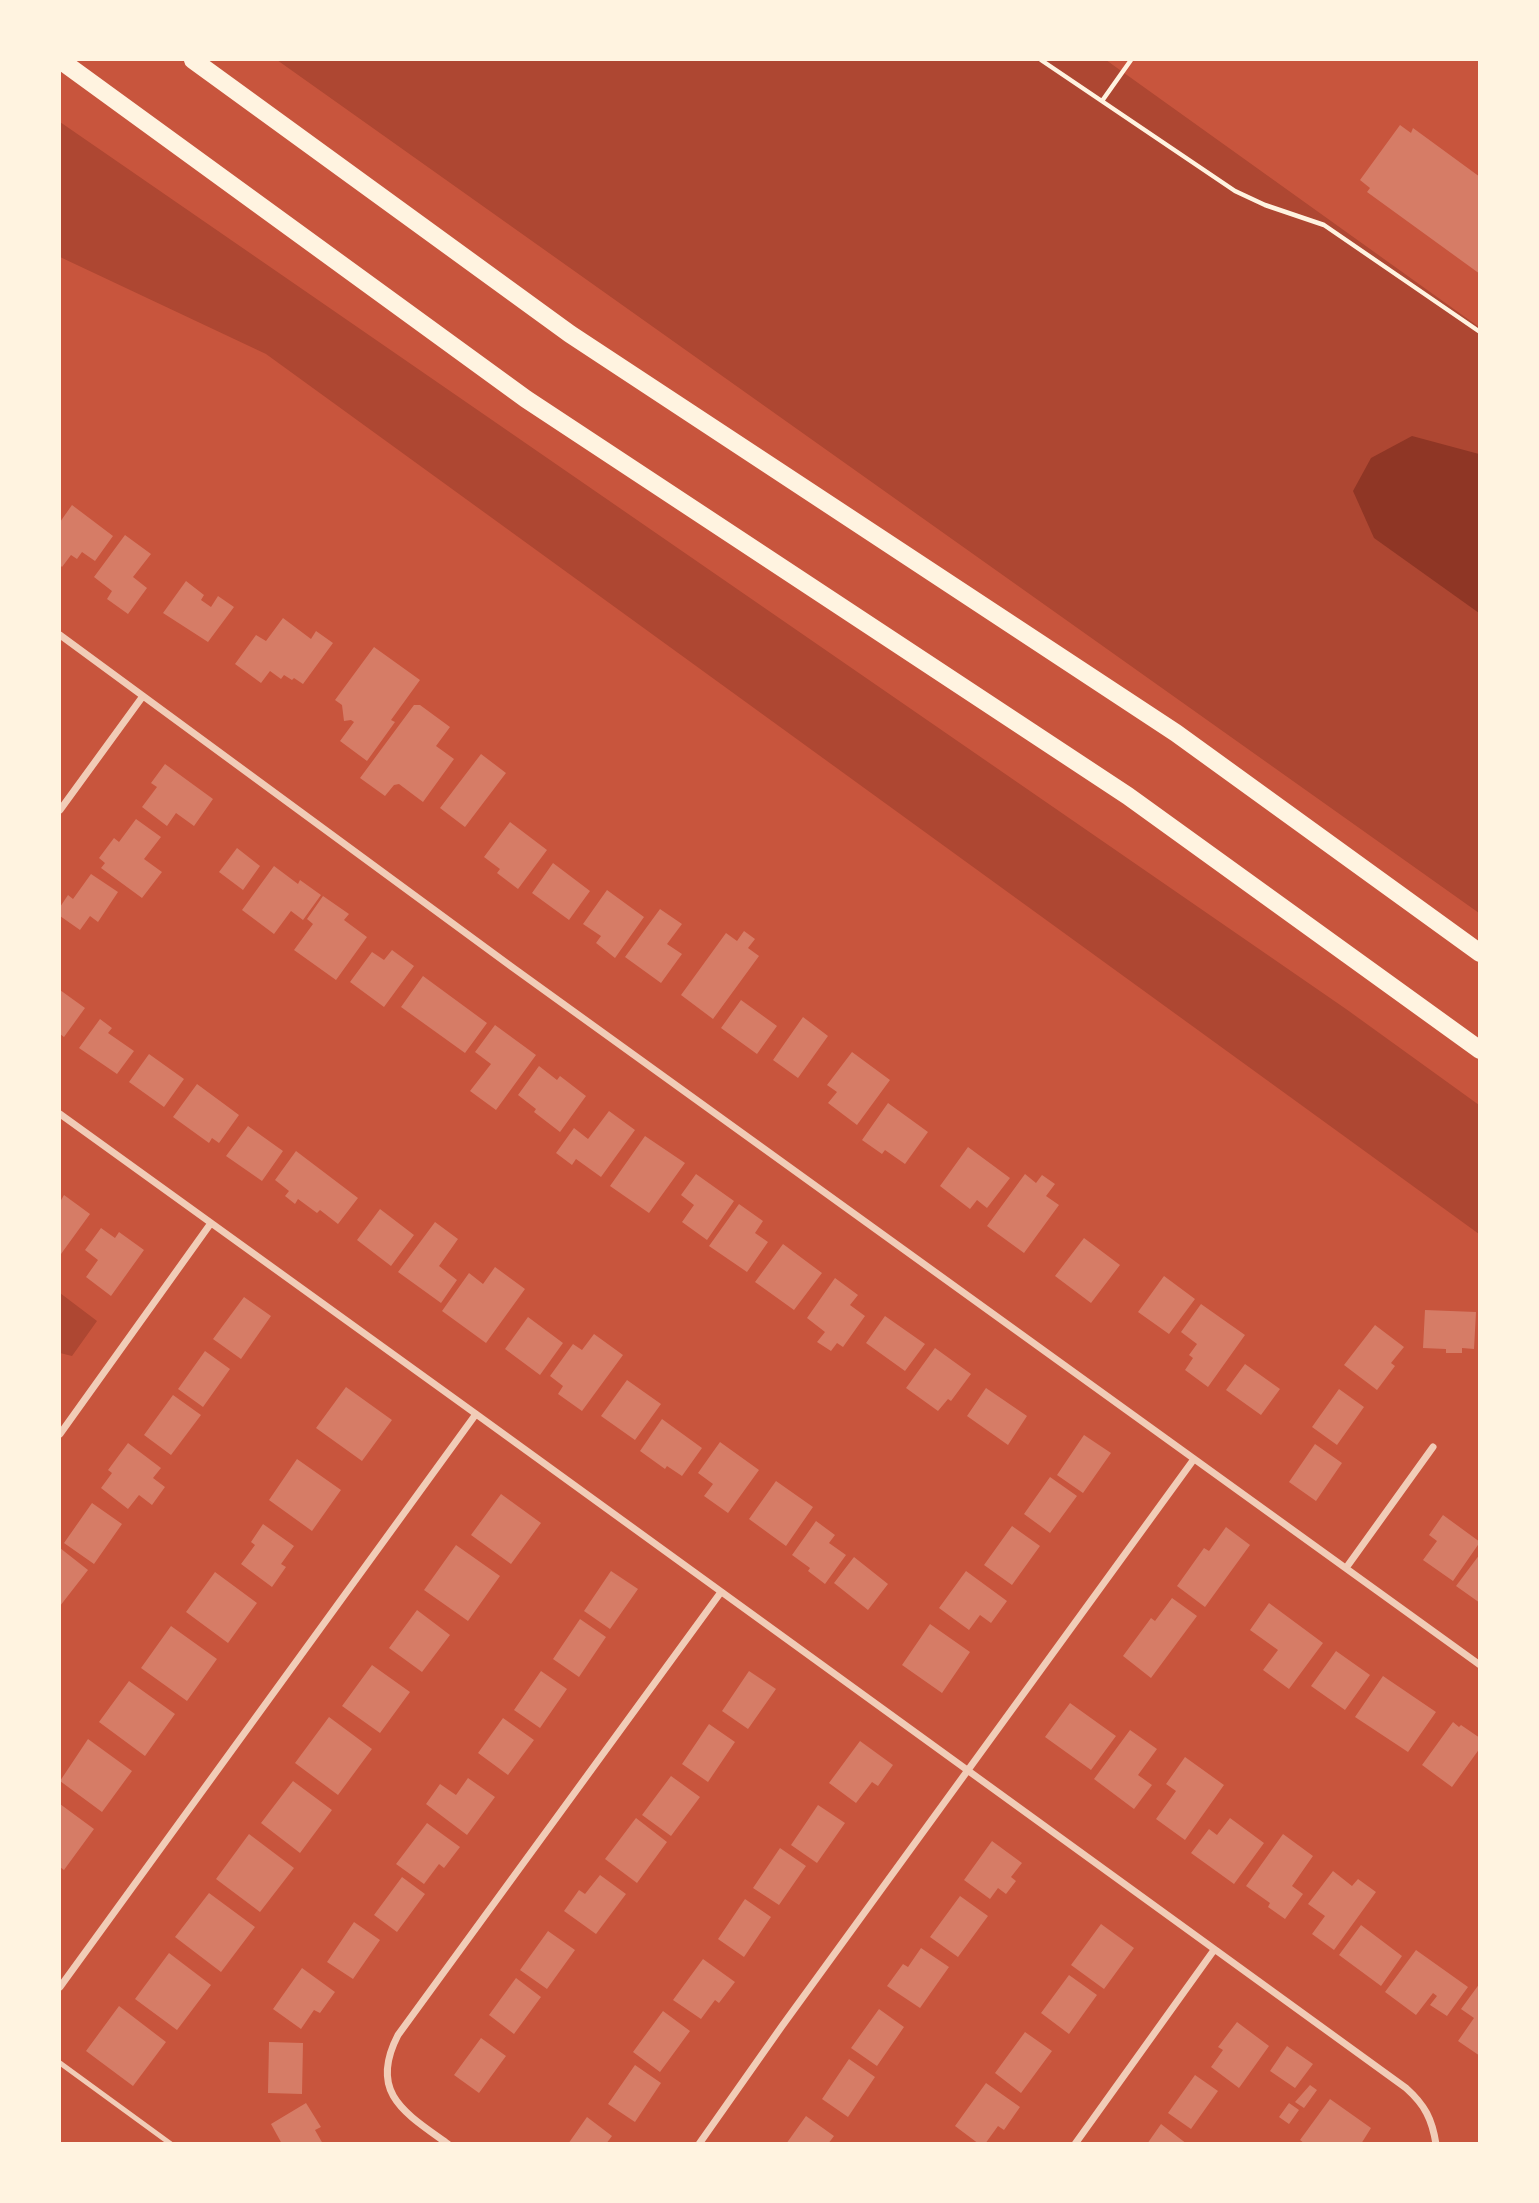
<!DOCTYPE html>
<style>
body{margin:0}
#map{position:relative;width:1539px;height:2203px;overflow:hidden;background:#c8553d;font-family:"DejaVu Sans",sans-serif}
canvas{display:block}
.frame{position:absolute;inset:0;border:61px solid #fff3e0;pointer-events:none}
</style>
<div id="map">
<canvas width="1539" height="2203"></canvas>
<div class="frame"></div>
</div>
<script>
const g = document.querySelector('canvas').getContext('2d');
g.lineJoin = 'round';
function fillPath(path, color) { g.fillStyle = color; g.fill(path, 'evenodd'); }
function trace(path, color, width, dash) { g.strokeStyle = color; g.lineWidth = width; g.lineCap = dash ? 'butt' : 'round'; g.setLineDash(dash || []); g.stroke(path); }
const green = new Path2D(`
 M277,60h829l373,267v586z
 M60,122l1286,887 133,96v129l-1213,-880 -206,-97z
 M60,1293l37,28 -25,35 -12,-3z`);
const water = new Path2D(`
 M1412,436l67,18v159l-105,-75 -21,-47 18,-33z`);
const building = new Path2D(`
 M1400,125l11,8 2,-5 67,49v97l-113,-82 3,-4 -10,-8z
 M72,505l41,31 -18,25 -13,-9 -5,7 -6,-4 -9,12 -2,-2v-43z
 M125,535l26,19 -18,23 14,11 -19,26 -21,-15 5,-8 -18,-14z
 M186,581l18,14 -3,5 10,7 7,-11 16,11 -26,35 -45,-29z
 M283,618l28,21 5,-8 17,12 -30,41 -9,-6 -2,2 -8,-5 -3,4 -11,-8 -9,12 -26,-19 21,-29 10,6z
 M374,647l46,33 -29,40 4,2 -28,39 -27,-20 14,-19 -3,-2 -7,1 -2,-16 -7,-5z
 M414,705h6l30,22 -14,19 18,13 -31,43 -24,-18 -5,1 -9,11 -25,-18z
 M481,754l25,19 -41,54 -25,-19z
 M165,764l48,35 -19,27 -18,-13 -9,13 -25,-19 15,-20 -6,-4z
 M136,819l25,18 -17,22 18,13 -20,26 -41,-30 4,-5 -6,-5 15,-20 5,4z
 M510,822l37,28 -29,39 -21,-16 3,-4 -16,-12z
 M237,848l23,18 -17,24 -24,-18z
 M553,863l37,28 -21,29 -37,-27z
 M274,866l24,18 2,-4 21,15 -18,25 -12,-9 -17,23 -32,-24z
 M91,874l27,18 -20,30 -8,-6 -10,14 -20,-14v-9l8,-12 5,4z
 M607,890l37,27 -29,41 -19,-15 5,-7 -18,-12z
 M323,896l26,18 -5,6 23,17 -31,43 -42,-30 19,-26 -6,-5z
 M660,909l22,15 -15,20 15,10 -21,29 -36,-26z
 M744,931l11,8 -7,9 11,8 -46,63 -32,-24 45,-62 11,8z
 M392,950l22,16 -30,41 -34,-25 22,-30 12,8z
 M423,976l64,47 -22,30 -64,-46z
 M60,990l25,18 -21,29 -4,-3z
 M741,1000l36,26 -20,28 -36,-26z
 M803,1017l25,19 -30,42 -25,-18z
 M100,1019l12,9 -4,5 26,18 -17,23 -38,-26z
 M495,1025l41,30 -40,55 -26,-19 21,-27 -16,-12z
 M852,1052l38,28 -33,45 -29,-22 9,-11 -10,-7z
 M149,1054l35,25 -20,28 -35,-25z
 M539,1066l18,14 3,-4 26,20 -26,36 -26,-20 2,-3 -18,-14z
 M197,1084l42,31 -20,28 -7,-5 -3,5 -36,-26z
 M888,1103l40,29 -23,32 -20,-14 -3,4 -20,-14z
 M609,1111l26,19 -34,47 -25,-18 -4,6 -16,-12 18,-25 14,11z
 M248,1126l35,25 -21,30 -36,-25z
 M645,1136l40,27 -36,50 -39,-27z
 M968,1147l42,31 -23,30 -10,-8 -7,9 -30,-23z
 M296,1151l62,47 -20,26 -18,-14 -3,3 -19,-14 -3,5 -10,-8 4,-5 -14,-11z
 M696,1174l38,27 -27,39 -25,-18 12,-17 -13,-10z
 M1025,1174l11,9 6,-8 13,9 -9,12 13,9 -35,48 -37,-27z
 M64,1195l26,19 -29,40 -1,-1v-51z
 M739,1204l24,17 -8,12 13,9 -21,30 -38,-26z
 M380,1209l34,26 -23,31 -34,-26z
 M435,1222l23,17 -19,27 18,14 -16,23 -43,-31z
 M101,1228l14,10 4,-6 25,18 -33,46 -25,-19 12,-17 -13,-10z
 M1084,1238l36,27 -29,38 -36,-27z
 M783,1244l39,29 -28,37 -39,-28z
 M495,1267l30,22 -39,54 -44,-32 27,-38 14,11z
 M1164,1276l31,23 -26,35 -31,-22z
 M835,1278l23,17 -8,10 15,11 -22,31 -6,-4 -6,8 -14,-9 8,-10 -18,-14z
 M244,1297l27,19 -30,43 -28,-20z
 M1201,1304l44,31 -37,52 -23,-17 8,-12 -4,-3 8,-11 -16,-12z
 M1425,1310l51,2 -2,37 -12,-1v5h-16v-4l-23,-1z
 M885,1316l40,28 -20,27 -39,-28z
 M528,1317l35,26 -23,32 -35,-26z
 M1375,1325l29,22 -13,16 4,3 -18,24 -33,-25z
 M594,1334l29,21 -41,56 -24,-17 5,-8 -13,-10 23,-32 9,6z
 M935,1348l36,26 -20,27 -3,-2 -10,12 -32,-23z
 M205,1351l25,18 -27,38 -25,-18z
 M1245,1364l35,25 -19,26 -35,-25z
 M627,1380l34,24 -26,36 -34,-24z
 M346,1387l46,33 -30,41 -46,-33z
 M986,1388l41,28 -19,29 -41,-29z
 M1339,1389l25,18 -27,38 -25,-18z
 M173,1395l28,20 -30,40 -27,-20z
 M662,1419l40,29 -20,28 -15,-10 -2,3 -25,-18z
 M1084,1435l27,18 -28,40 -26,-18z
 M720,1442l39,28 -31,43 -24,-17 9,-12 -15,-11z
 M128,1443l33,25 -8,10 12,9 -13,18 -13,-10 -11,14 -27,-21 11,-15 -4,-3z
 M1315,1444l27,19 -26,38 -27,-19z
 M297,1459l44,31 -29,41 -43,-31z
 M1050,1477l27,19 -27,37 -26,-19z
 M776,1481l37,26 -27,39 -37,-27z
 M501,1494l40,29 -30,41 -40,-29z
 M92,1503l30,21 -28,40 -30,-21z
 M1443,1515l37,27 -27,39 -30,-21 14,-19 -8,-6z
 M816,1521l19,14 -6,8 17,12 -21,29 -17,-13 2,-3 -18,-13z
 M263,1524l31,22 -13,18 5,3 -14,20 -31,-23 14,-19 -4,-3z
 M1012,1526l28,20 -28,39 -28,-20z
 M1226,1527l24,18 -45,62 -28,-21 27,-38 5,3z
 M456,1545l44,31 -32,45 -44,-31z
 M60,1548l28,22 -28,36z
 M1480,1554v49l-24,-17z
 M854,1557l34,27 -20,26 -34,-27z
 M611,1571l27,18 -28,40 -26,-18z
 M966,1571l41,30 -16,22 -11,-8 -11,15 -30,-22z
 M215,1572l42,31 -29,40 -42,-31z
 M1172,1598l25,18 -46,62 -28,-22 28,-38 4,3z
 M1269,1603l54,40 -34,46 -26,-19 15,-20 -28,-20z
 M417,1610l33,25 -28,37 -33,-24z
 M580,1619l26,18 -27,40 -26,-18z
 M930,1624l40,28 -28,41 -40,-28z
 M171,1626l46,33 -30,42 -46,-33z
 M1336,1651l34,24 -25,35 -34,-24z
 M372,1665l38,27 -30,41 -38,-27z
 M541,1671l26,18 -27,39 -26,-18z
 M749,1671l27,18 -28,40 -26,-18z
 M1383,1676l53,36 -28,40 -53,-35z
 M129,1681l46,33 -30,42 -46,-34z
 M1070,1703l46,33 -25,34 -46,-33z
 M329,1717l43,32 -34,46 -43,-32z
 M503,1718l31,22 -26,35 -30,-22z
 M1453,1722l6,5 2,-2 19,13v10l-28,39 -30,-22z
 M709,1724l26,18 -27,40 -26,-18z
 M1130,1730l27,19 -19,26 14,10 -18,24 -40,-30z
 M88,1739l44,32 -30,41 -42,-31z
 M860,1741l33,24 -15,21 -6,-4 -16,21 -27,-20z
 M1185,1757l39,28 -39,55 -29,-21 20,-28 -10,-7z
 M671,1776l29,21 -29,39 -29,-21z
 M468,1778l27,19 -28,38 -41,-31 14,-20 16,11z
 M293,1781l39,29 -32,43 -39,-30z
 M60,1804l34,25 -30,41 -4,-3z
 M818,1805l27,18 -28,40 -26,-18z
 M636,1818l31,24 -30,41 -32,-24z
 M1230,1818l34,25 -30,41 -43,-31 18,-24 8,6z
 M427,1823l33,24 -16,21 -5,-4 -15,20 -28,-20z
 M249,1834l45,34 -34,44 -44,-33z
 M1283,1834l30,22 -21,30 11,8 -18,25 -17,-12 2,-4 -24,-17z
 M992,1841l30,22 -11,14 5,4 -10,13 -8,-6 -8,11 -26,-19z
 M780,1848l26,18 -27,39 -26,-17z
 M1333,1871l19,15 6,-7 18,13 -42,58 -22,-16 13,-18 -17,-12z
 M600,1875l26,19 -30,40 -32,-23 15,-21 6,4z
 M402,1877l23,17 -28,38 -23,-17z
 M209,1893l46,34 -34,45 -46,-35z
 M960,1896l28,20 -30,41 -28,-20z
 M745,1899l26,18 -27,40 -26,-18z
 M354,1922l26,18 -27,39 -26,-17z
 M1101,1924l33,24 -30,41 -33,-24z
 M1361,1925l41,31 -21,30 -42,-31z
 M548,1931l27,19 -28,39 -27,-19z
 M921,1948l28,19 -29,41 -33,-22 16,-22 5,3z
 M1416,1950l52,37 -21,29 -17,-11 7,-9 -4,-3 -17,22 -31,-23z
 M169,1953l42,32 -34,45 -42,-31z
 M703,1959l32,23 -16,21 -4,-3 -14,19 -28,-19z
 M302,1968l33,24 -15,21 -6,-3 -13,19 -28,-20z
 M1069,1975l28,20 -28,39 -28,-21z
 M516,1978l25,19 -27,37 -25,-19z
 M1480,1983v73l-22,-15 16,-23 -13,-9z
 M119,2006l47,36 -33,44 -47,-35z
 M879,2009l25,18 -27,39 -26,-18z
 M663,2011l27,20 -30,41 -27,-20z
 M1237,2022l32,24 -30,42 -28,-21 12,-17 -5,-3z
 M1025,2032l27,19 -31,42 -26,-20z
 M481,2038l25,18 -27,37 -25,-18z
 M269,2042l34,1 -1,51 -34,-1z
 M1287,2046l26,18 -18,24 -25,-17z
 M849,2059l26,18 -27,40 -26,-18z
 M635,2065l26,18 -26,39 -27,-18z
 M1195,2075l23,16 -27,38 -23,-16z
 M986,2083l34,24 -16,23 -6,-4 -13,18h-6l-24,-18z
 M1310,2085l7,5 -13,18 -9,-6z
 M1330,2099l41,29 -10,16h-56l-5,-4z
 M306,2103l15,24 -6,3 8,14h-41l-11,-20z
 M1289,2103l10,7 -10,14 -10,-7z
 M806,2116l28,20 -6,8h-42z
 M587,2117l25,19 -6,8h-38z
 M1161,2124l26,20h-40z`);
const path = new Path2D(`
 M1041,60l194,131 30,14 59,20 156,107
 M1102,101l29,-41`);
const service = new Path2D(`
 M60,2063l111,81`);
const minor = new Path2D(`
 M60,635l452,332 968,698
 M60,810l83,-114
 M60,1114l416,300
 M60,1434l151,-211
 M1346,1568l87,-121
 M60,1987l416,-573 930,674c19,17 26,31 30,56
 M448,2144c-43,-31 -80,-51 -50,-109l323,-443
 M699,2144l83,-118 412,-567
 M1075,2144l139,-194`);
const primary = new Path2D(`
 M60,60l466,339 602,397 352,254
 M193,60l377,274 606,399 304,220`);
fillPath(green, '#ae4732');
fillPath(water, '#8f3625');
fillPath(building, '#d67c66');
trace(path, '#fff3e0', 4.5);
trace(service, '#f1ccb7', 5);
trace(minor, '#f1ccb7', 7);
trace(primary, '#fff3e0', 18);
</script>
